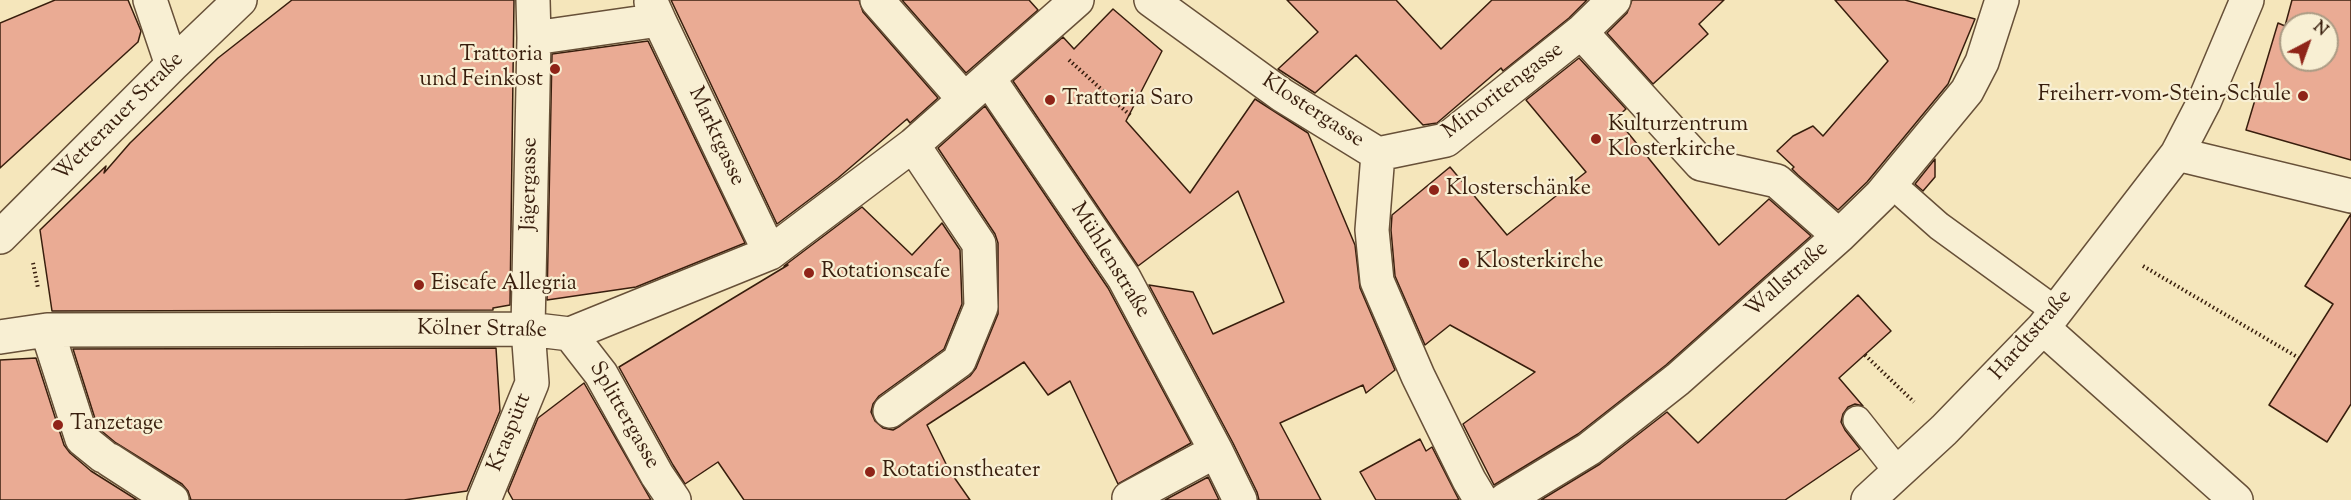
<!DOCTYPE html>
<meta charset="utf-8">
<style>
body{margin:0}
#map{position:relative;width:2351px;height:500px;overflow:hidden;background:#f5e6bb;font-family:"Sorts Mill Goudy",serif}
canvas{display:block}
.north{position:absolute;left:2279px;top:12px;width:60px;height:60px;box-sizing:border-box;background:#f8efd3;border:2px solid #ab9b84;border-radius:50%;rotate:41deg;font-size:16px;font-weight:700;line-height:24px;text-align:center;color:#381e0d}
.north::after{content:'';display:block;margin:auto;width:21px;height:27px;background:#8f2418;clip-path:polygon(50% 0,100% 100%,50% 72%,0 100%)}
</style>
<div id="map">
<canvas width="2351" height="500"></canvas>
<div class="north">N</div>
</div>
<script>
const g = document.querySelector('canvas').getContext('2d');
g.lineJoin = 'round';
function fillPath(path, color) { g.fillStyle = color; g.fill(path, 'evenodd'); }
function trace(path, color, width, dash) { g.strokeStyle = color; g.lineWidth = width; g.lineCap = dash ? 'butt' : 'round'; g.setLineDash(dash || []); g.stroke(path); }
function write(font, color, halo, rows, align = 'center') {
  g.font = font + ' "Sorts Mill Goudy",serif'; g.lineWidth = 4.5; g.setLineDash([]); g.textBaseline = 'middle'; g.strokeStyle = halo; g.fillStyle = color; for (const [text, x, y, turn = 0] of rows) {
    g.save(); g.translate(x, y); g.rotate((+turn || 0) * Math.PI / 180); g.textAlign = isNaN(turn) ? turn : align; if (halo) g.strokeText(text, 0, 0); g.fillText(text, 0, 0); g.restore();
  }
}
const building = new Path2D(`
 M55,0h73l13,31 -3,11 -138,126v-145z
 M292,0h222l-4,305 -17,3v2l-441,1 -12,-81 66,-64 -2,7 26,-30 88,-85z
 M671,0h188l4,12 75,86 -28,25 -3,-4 -69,59 -61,46z
 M902,0h127l9,10 -72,63z
 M1287,0h109l45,49 51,-49h95l-18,18 -66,53 -2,-3 -64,55 -14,2 -67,-70 -41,38 -37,-24 40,-37z
 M1632,0h92l-25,24 9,10 -55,50 -46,-51 20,-20z
 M1835,0h70l70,19 -27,65 -81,98 -29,28 -40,-35 -6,-6 2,-2 -17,-16 16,-15 20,-10 10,10 65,-75z
 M2292,0h59v160l-105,-30 32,-107 7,3zM2291,24h36v36h-36z
 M1113,9l49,42 -36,70 64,72 65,-94 53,34 47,112 5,43 35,82 -29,23 -3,-8 -83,38 41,77h-62l-2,-8 -24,-49 -84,-158 44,7 20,42 71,-32 -46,-111 -100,75 -125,-185 50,-44 11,12z
 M648,41l97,202 -109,44 -89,13 5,-246z
 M1579,58l47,51 -10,9 103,127 50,-46 42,37 -145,129 -88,69 -84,51 -31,-61 72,-52 -85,-47 -25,20 -30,-69 -4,-46 1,-15 58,-48 57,68 79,-63 -60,-72z
 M985,106l123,182 83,155 -73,41 -48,-103 -22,14 -24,-33 -97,63 22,45 21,30h-226l-26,-38 -33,22 -12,-19 -54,-98 169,-102 -4,1 78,-59 50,48 30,-32 18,27 2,54 -18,45 -65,47 -6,8 -2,8 4,9 8,7 10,2 7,-4 70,-50 6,-8 22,-54v-71l-3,-9 -57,-86z
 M1935,159v18l-12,14 -8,-7z
 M2351,214v190l-24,38 -58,-37 64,-101 -28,-18z
 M1858,295l33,36 -52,47 24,28 -8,-2 -7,3 -5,7 -2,8 4,8 15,19 -75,51h-244l59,-36 67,-52 31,31z
 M496,348l4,63 -33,80 -63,9h-213l-3,-9 -6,-7 -66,-41 -18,-15 -25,-79z
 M36,358l28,87 6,8 21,18 46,29h-137v-140z
 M584,383l67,117h-138l-5,-9 30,-73z
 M1420,439l6,12 6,-4 27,53h-83l-16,-28z
 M1208,477l11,23h-54z`);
const path = new Path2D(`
 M1069,60l63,57
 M33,263l5,25
 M2143,266l156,92
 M1865,355l49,47`);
const lane = new Path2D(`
 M1904,195l35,31 117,85
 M1857,420l42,53`);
const street = new Path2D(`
 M150,0l22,65
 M533,0l1,38 125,-18 -8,-18
 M877,0l87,99
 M1151,0l131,95 96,59
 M659,20l111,233
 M1581,32l120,132 76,17 62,55
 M989,79l135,199 92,173 24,49
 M1378,154l-6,76 5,51 41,95 51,104 12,20
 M1378,154l68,-14 135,-108 33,-32
 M2177,154l174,42
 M0,237l172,-172 68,-65
 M2043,328l193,172
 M47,330l35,109 21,17
 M570,334l31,40 56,101 17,25
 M0,337l47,-7 481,-1 42,5 200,-81 143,-108 164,-145
 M890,411l69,-50 22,-54 -2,-63 -66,-99
 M110,460l62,40
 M1129,498l87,-47
 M484,500l48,-117 -4,-54 6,-291
 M1505,500l84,-51 89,-70 161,-143 42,-41 86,-104 15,-29 20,-62
 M1868,500l76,-70 99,-102 134,-174 27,-52 43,-102`);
const markers = [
 [555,69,6,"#8f2418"],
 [2303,96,6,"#8f2418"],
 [1050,100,6,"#8f2418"],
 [1596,139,6,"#8f2418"],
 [1434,190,6,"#8f2418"],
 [1464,263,6,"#8f2418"],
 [809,273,6,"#8f2418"],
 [419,285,6,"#8f2418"],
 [58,425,6,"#8f2418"],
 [870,472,6,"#8f2418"]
];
const poiNames = [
 ["Trattoria",543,56,"right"],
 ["und Feinkost",543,81,"right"],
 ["Freiherr-vom-Stein-Schule",2291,96,"right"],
 ["Trattoria Saro",1062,100],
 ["Kulturzentrum",1608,126],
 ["Klosterkirche",1608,151],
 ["Klosterschänke",1446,190],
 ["Klosterkirche",1476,263],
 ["Rotationscafe",821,273],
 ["Eiscafe Allegria",431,285],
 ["Tanzetage",70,425],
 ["Rotationstheater",882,472]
];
const streetNames = [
 ["Minoritengasse",1504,92,-37],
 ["Klostergasse",1312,112,33],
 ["Wetterauer Straße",120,118,-45],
 ["Marktgasse",715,137,65],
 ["Jägergasse",531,184,-89],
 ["Mühlenstraße",1109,261,58],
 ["Wallstraße",1788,281,-42],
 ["Kölner Straße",482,331,1],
 ["Hardtstraße",2032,336,-49],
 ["Splittergasse",623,416,60],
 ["Kraspütt",511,433,-68]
];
fillPath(building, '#eaab94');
trace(building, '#381e0d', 1.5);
trace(lane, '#675038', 30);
trace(street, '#675038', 36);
trace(path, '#381e0d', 4, [1.5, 3]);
trace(lane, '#f8efd3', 27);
trace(street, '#f8efd3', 33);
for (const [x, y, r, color] of markers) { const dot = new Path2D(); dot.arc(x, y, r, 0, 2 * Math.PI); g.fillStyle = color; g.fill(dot); trace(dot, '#f8efd3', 2); }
write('22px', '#381e0d', '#f8efd3', poiNames, 'left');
write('22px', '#381e0d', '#f8efd3', streetNames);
</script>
